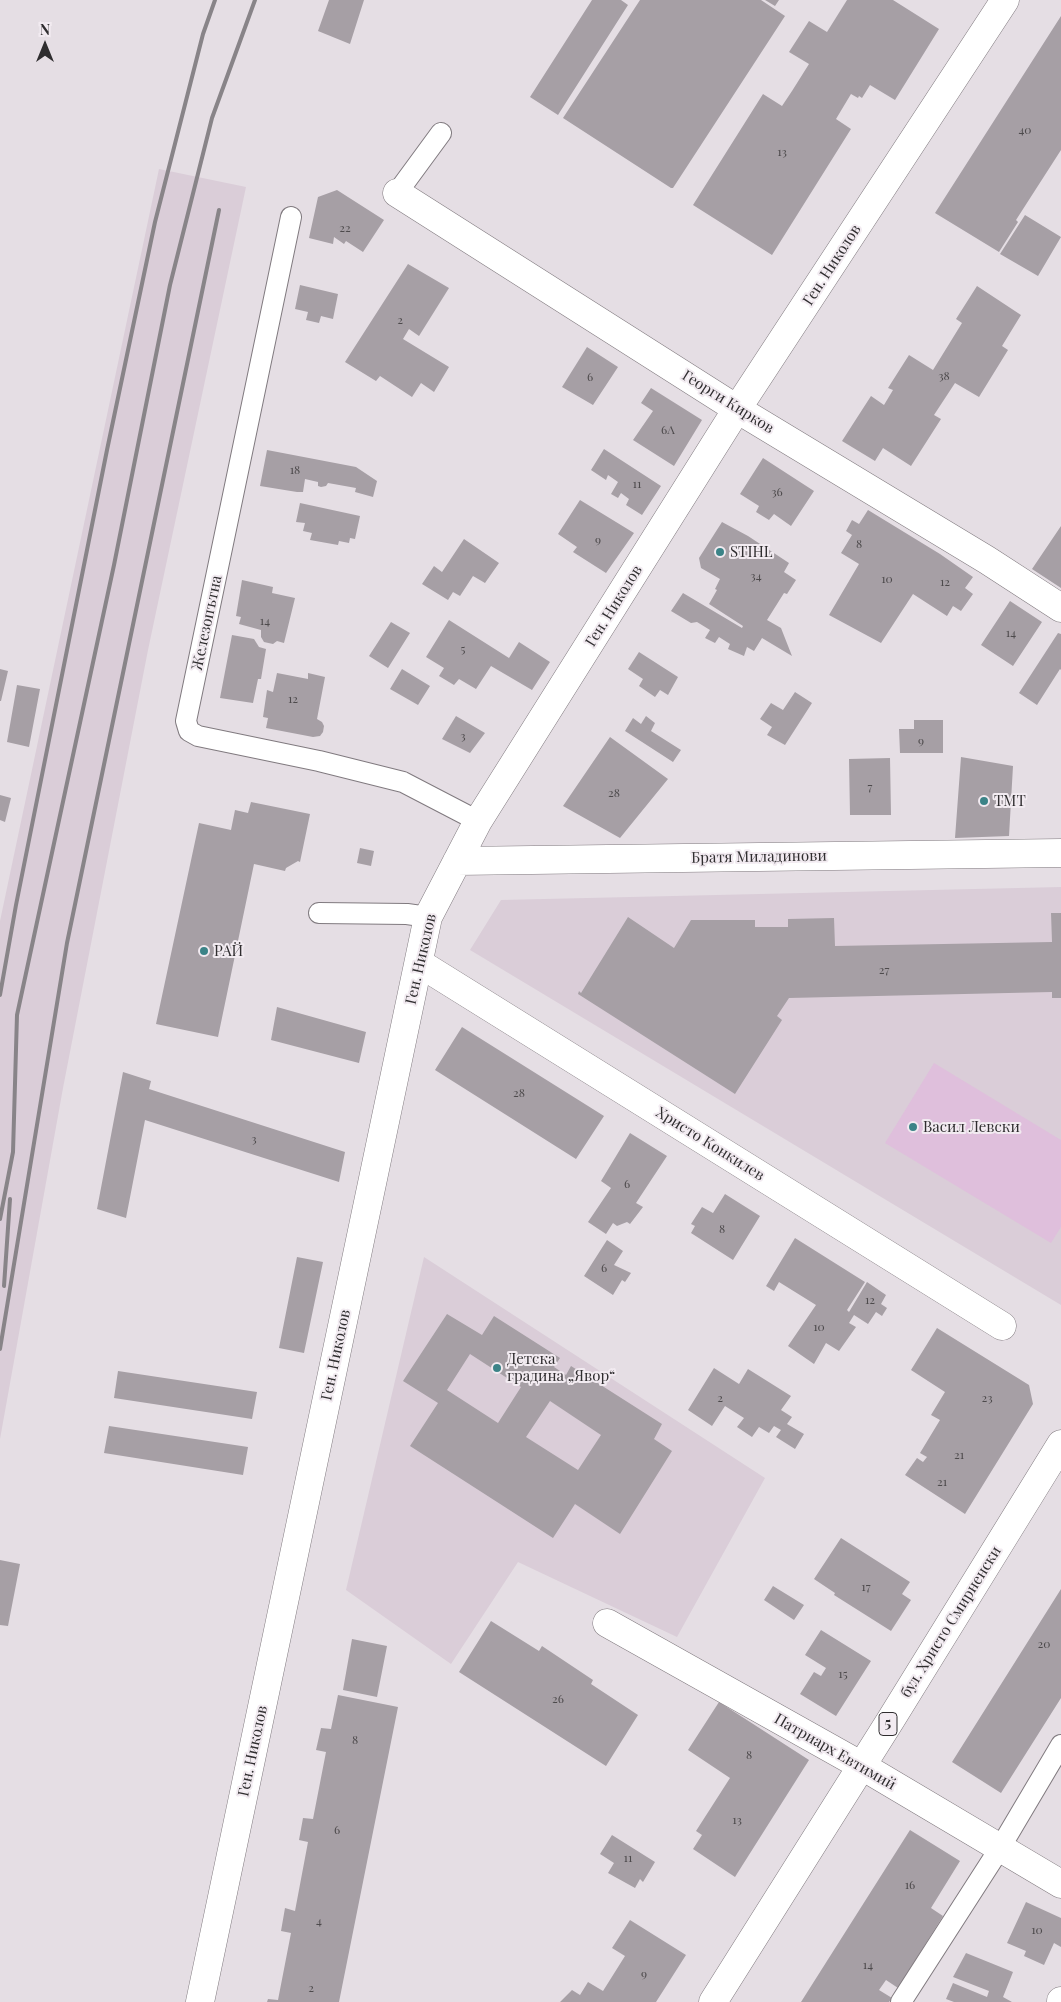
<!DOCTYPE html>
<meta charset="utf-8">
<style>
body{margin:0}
#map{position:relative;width:1061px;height:2002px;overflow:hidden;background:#e5dee4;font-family:"Playfair Display",serif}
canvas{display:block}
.north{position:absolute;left:20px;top:20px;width:50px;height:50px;-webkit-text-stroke:4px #f2ebf1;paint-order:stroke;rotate:0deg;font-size:14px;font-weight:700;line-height:20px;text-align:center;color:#2f2d2f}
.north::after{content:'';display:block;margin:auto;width:18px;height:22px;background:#2f2d2f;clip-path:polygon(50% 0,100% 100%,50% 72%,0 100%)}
</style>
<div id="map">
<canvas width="1061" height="2002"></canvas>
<div class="north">N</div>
</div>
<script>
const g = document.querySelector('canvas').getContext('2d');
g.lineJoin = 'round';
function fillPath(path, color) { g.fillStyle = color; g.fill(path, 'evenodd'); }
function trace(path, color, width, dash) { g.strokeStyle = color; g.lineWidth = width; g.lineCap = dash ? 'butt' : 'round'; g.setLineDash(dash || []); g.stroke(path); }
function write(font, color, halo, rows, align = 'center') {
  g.font = font + ' "Playfair Display",serif'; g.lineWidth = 4; g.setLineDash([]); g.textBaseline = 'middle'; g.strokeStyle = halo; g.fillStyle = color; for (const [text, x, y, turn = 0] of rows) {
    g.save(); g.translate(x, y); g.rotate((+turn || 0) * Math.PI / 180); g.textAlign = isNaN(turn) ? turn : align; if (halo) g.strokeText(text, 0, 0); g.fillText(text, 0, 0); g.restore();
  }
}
const built = new Path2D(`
 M159,169l87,18 -98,463 -85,438 -63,351v-518z
 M1061,887v418l-591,-355 31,-50z
 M424,1257l341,221 -88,159 -159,-75 -67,102 -105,-74z`);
const green = new Path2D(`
 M934,1063l127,77v87l-10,16 -166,-100z`);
const building = new Path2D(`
 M329,0h35l-14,44 -32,-13z
 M592,0h29l7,5 -70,110 -28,-18z
 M640,0h121l24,16 -112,172h-2l-108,-70z
 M765,0h14l-4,6z
 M847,0h46l46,29 -44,71 -25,-15 -8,13 -3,-2 -1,2 -7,-4 -15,25 15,10 -79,126 -79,-50 70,-111 19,12 10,-15 17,-27 -20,-12 20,-31 18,11z
 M1061,16v134l-45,70 2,2 -19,30 -64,-39z
 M337,190l47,30 -21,32 -17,-11 -2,3 -10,-7 -1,7 -24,-6 9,-41z
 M1025,215l36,22 -23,39 -38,-22z
 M408,264l41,24 -30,48 -10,-7 -6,10 46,28 -15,25 -13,-9 -9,14 -32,-21 -4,5 -31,-19z
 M300,285l38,9 -5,25 -12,-3 -2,7 -13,-3 2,-8 -13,-3z
 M977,286l44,29 -19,31 6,4 -29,47 -24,-14 -21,32 7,4 -30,47 -28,-18 -8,13 -33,-20 29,-45 13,9 9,-15 -5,-2 21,-33 24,15 29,-47 -6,-4z
 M587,347l31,20 -25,38 -31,-18z
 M651,388l51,32 -28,46 -41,-26 20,-29 -12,-8z
 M604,449l57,37 -19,29 -16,-10 3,-6 -8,-6 -3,5 -7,-4 7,-12 -10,-7 -2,5 -15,-10z
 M267,450l89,17 21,14 -4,16 -18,-5 1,-4 -28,-5 -2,3 -5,1 -3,-1v-4l-13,-3 -2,13h-6l-37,-6z
 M763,458l51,33 -23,35 -17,-12 -5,6 -13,-8 3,-6 -19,-12z
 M580,500l54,33 -28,40 -33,-21 4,-5 -19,-13z
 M300,503l60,13 -5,23 -5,-1 -1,5 -10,-2 -1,4 -28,-5 2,-7 -9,-2 2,-8 -9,-1z
 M868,510l72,44 33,23 -8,11 8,6 -12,17 -8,-5 -6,10 -34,-22 -32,49 -52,-28 30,-51 -18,-11 11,-18 -6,-4 6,-11 7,4z
 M722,522l26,14 41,27 -5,9 12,8 -9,14 -3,-1 -17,27 14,8 11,28 -30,-18 -8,13 -7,-4 -3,9 -16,-7 2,-5 -11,-7 -4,6 -10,-5 5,-8 -13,-8 -6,1 -20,-12 12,-18 59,35 1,-2 -34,-22 8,-14 -2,-1 5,-10 -19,-11 -2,-10z
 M1061,526v62l-29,-19z
 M464,539l35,24 -14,20 -12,-7 -13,20 -7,-4 -5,8 -26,-16 12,-18 8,6z
 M242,580l31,7 -1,6 23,5 -11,45 -7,-2 -4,3 -9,-2 -3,-5v-7l-22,-6 2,-7 -5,-1z
 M1010,601l32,21 -29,44 -32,-21z
 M449,620l60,38 10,-16 31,20 -18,28 -41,-24 -15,23 -17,-10 -5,6 -15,-9 5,-8 -18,-11z
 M391,622l19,11 -22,35 -19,-12z
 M1058,633l3,1v36l-1,-1 -23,36 -18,-12z
 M232,635l22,4 5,8 7,2 -5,30h-3l-5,24 -33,-5z
 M639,652l39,25 -10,18 -8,-5 -5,7 -16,-11 4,-7 -15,-10z
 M0,669l8,2 -7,30h-1z
 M402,669l28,17 -12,19 -28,-16z
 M277,673l31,6v-6l17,4 -8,42 5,3 2,4 -1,6 -3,4 -7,1 -47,-9 2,-10 -5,-1 4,-27 6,2z
 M17,685l23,4 -11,58 -22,-5z
 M795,692l17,11 -27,42 -18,-10 5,-8 -12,-8 11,-16 12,7z
 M456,716l29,17 -15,20 -28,-14z
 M646,716l9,7 -4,8 30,19 -8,12 -48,-31 8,-13 8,6z
 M914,720h29v33h-43l-1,-24h15z
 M610,737l58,42 -48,59 -57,-32z
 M961,757l52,9 -4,70 -54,2z
 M890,758l1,57h-41l-1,-56z
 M0,795l11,3 -6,24 -5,-2z
 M251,802l59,12 -10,48 -2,-1 -12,7 -1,3 -31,-7 -36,173 -62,-13 43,-201 32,7 4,-20 13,3z
 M360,848l14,3 -3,15 -14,-3z
 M1051,913h10v85h-9v-6l-263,6 -12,18 5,4 -47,74 -157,-100 1,-3 2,2 47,-76 46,31 17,-28h64v7h33v-8l46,-1 1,28 217,-4z
 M277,1007l89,25 -7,31 -88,-23z
 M462,1027l142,89 -28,43 -141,-89z
 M123,1072l28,9 -2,8 196,63 -6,30 -194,-62 -19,98 -29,-9z
 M630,1133l37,23 -31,47 7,4 -13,17 -3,-2 -10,4 -4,-3 -7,11 -18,-12 23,-34 -10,-7z
 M725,1194l35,22 -27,44 -42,-27 4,-7 -4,-2 11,-17 11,6z
 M795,1238l70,44 -18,28 2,2 18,-30 19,13 -5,9 6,4 -5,8 -6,-4 -8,12 -14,-9 -5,8 7,4 -17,24 -13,-8 -12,21 -26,-18 28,-41 -37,-23 -5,9 -8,-5z
 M607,1240l16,11 -9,14 17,8 -6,9 -3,-2 -9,15 -29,-19z
 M297,1257l26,5 -19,91 -25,-5z
 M447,1314l35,21 12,-19 66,42 -6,9 12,8 5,-9 91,58 -8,15 18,12 -52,83 -45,-30 -22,34 -143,-92 28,-43 -35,-22zM470,1354l51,33 -23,36 -51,-33zM550,1401l51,34 -23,35 -52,-33z
 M937,1328l92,57 4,19 -68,110 -60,-39 12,-17 6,4 4,-5 -7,-4 20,-33 -9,-5 14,-23 -34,-22z
 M714,1368l25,16 9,-15 43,27 -10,14 11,7 -5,7 17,10 -9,15 -19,-12 5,-7 -7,-4 -5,7 -10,-6 -7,10 -15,-10 7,-9 -19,-12 -13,20 -24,-16z
 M118,1371l139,21 -5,27 -138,-21z
 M109,1426l139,21 -5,28 -139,-22z
 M841,1538l69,44 -8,12 9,6 -20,31 -57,-36 1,-2 -21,-14z
 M0,1560l20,4 -12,62 -8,-1z
 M773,1586l31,19 -10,15 -30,-20z
 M1061,1589v109l-60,95 -49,-31z
 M491,1621l48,30 3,-5 51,34 -2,4 47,31 -32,51 -147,-94z
 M821,1630l50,31 -35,55 -36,-22 14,-22 7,4 5,-8 -21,-13z
 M352,1639l35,7 -10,51 -34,-7z
 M338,1695l60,12 -59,295h-72l1,-3 10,1 13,-67 -10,-2 4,-23 10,3 13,-69 -9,-2 4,-22 10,1 13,-67 -10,-2 5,-22 10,1z
 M719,1702l90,58 -74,117 -42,-28 9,-14 -6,-4 34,-53 -42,-28z
 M910,1830l50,31 -29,47 12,8 -45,72 -12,-8 -7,10 13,8 -3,4h-88z
 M612,1835l43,27 -12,20 -3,-3 -5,9 -27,-15 6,-10 -14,-9z
 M1026,1902l35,16v29l-7,-4 -10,22 -20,-9 2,-5 -19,-8z
 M630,1920l56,35 -30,47h-96l12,-12 8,5 8,-13 15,9 22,-35 -13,-8z
 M966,1953l47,19 -10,25 9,5h-58l-8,-3 7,-16 34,14 2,-6 -36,-14z`);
const lane = new Path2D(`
 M397,193l44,-60
 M291,217l-105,504 3,10 9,5 121,25 84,21 75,39
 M319,913l88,1 21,3
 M901,2002l99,-154 61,-103`);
const street = new Path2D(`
 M397,193l340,216 250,151 74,48
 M457,861l604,-8
 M419,963l583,363
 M607,1623l255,143 199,118
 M200,2002l228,-1085 50,-96 259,-412 268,-409
 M1061,2002v-1`);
const primary = new Path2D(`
 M713,2002l177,-281 171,-277`);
const rail = new Path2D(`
 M0,995l16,-90 91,-455 48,-228 48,-188 12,-34
 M0,1219l13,-67 4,-137 97,-450 56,-280 42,-167 43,-118
 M4,1286l6,-87
 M0,1349l67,-406 152,-733`);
const markers = [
 [720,552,5,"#3b8387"],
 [984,801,5,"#3b8387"],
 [204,951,5,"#3b8387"],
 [913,1127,5,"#3b8387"],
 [497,1368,5,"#3b8387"]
];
const numberNames = [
 ["40",1025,130],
 ["13",782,152],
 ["22",345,228],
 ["2",400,320],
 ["38",944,376],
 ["6",590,377],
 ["6А",668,430],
 ["18",295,470],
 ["11",637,484],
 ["36",777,492],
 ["9",598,540],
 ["8",859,544],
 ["34",756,576],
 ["10",887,579],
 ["12",945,582],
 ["14",265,621],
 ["14",1011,633],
 ["5",463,649],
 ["12",293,699],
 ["3",463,736],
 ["9",921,741],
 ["7",870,787],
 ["28",614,793],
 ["27",884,970],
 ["28",519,1093],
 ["3",254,1139],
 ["6",627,1184],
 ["8",722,1229],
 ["6",604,1268],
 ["12",870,1300],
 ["10",819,1327],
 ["2",720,1398],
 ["23",987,1398],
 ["21",959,1455],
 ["21",942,1482],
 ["17",866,1587],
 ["20",1044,1644],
 ["15",843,1674],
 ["26",558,1699],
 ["8",355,1740],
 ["8",749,1755],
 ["13",737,1820],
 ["6",337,1830],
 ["11",628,1858],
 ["16",910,1885],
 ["4",319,1921],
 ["10",1037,1930],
 ["14",868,1965],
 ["9",644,1974],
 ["2",311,1988]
];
const shields = [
 [888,1724,18]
];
const shieldNames = [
 ["5",888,1724]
];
const streetNames = [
 ["Ген. Николов",832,265,-57],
 ["Георги Кирков",728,402,32],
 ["Ген. Николов",614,606,-58],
 ["Железопътна",207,623,-78],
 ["Братя Миладинови",759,857,-1],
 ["Ген. Николов",421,959,-77],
 ["Христо Конкилев",710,1144,32],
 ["Ген. Николов",336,1355,-78],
 ["бул. Христо Смирненски",951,1622,-58],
 ["Ген. Николов",253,1751,-78],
 ["Патриарх Евтимий",835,1752,30]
];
const poiNames = [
 ["STIHL",730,552],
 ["TMT",994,801],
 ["РАЙ",214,951],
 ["Васил Левски",923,1127],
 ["Детска",507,1359],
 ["градина „Явор“",507,1376]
];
fillPath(built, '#dacdd8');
fillPath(green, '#dfbfdc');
fillPath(building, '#a69fa5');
trace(lane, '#807a7f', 22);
trace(street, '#807a7f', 29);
trace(primary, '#807a7f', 29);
trace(lane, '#fff', 20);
trace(street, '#fff', 28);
trace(primary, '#fff', 28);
trace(rail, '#888488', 4);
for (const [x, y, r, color] of markers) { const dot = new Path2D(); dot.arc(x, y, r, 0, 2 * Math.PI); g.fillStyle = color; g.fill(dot); trace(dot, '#f2ebf1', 2); }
write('12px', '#4d4a4c', null, numberNames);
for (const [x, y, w] of shields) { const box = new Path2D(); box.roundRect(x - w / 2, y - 11.5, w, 23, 4); g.fillStyle = '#f2ebf1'; g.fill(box); trace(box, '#2f2d2f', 1); }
write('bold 14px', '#2f2d2f', null, shieldNames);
write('15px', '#2f2d2f', '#f2ebf1', streetNames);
write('15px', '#2f2d2f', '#f2ebf1', poiNames, 'left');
</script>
